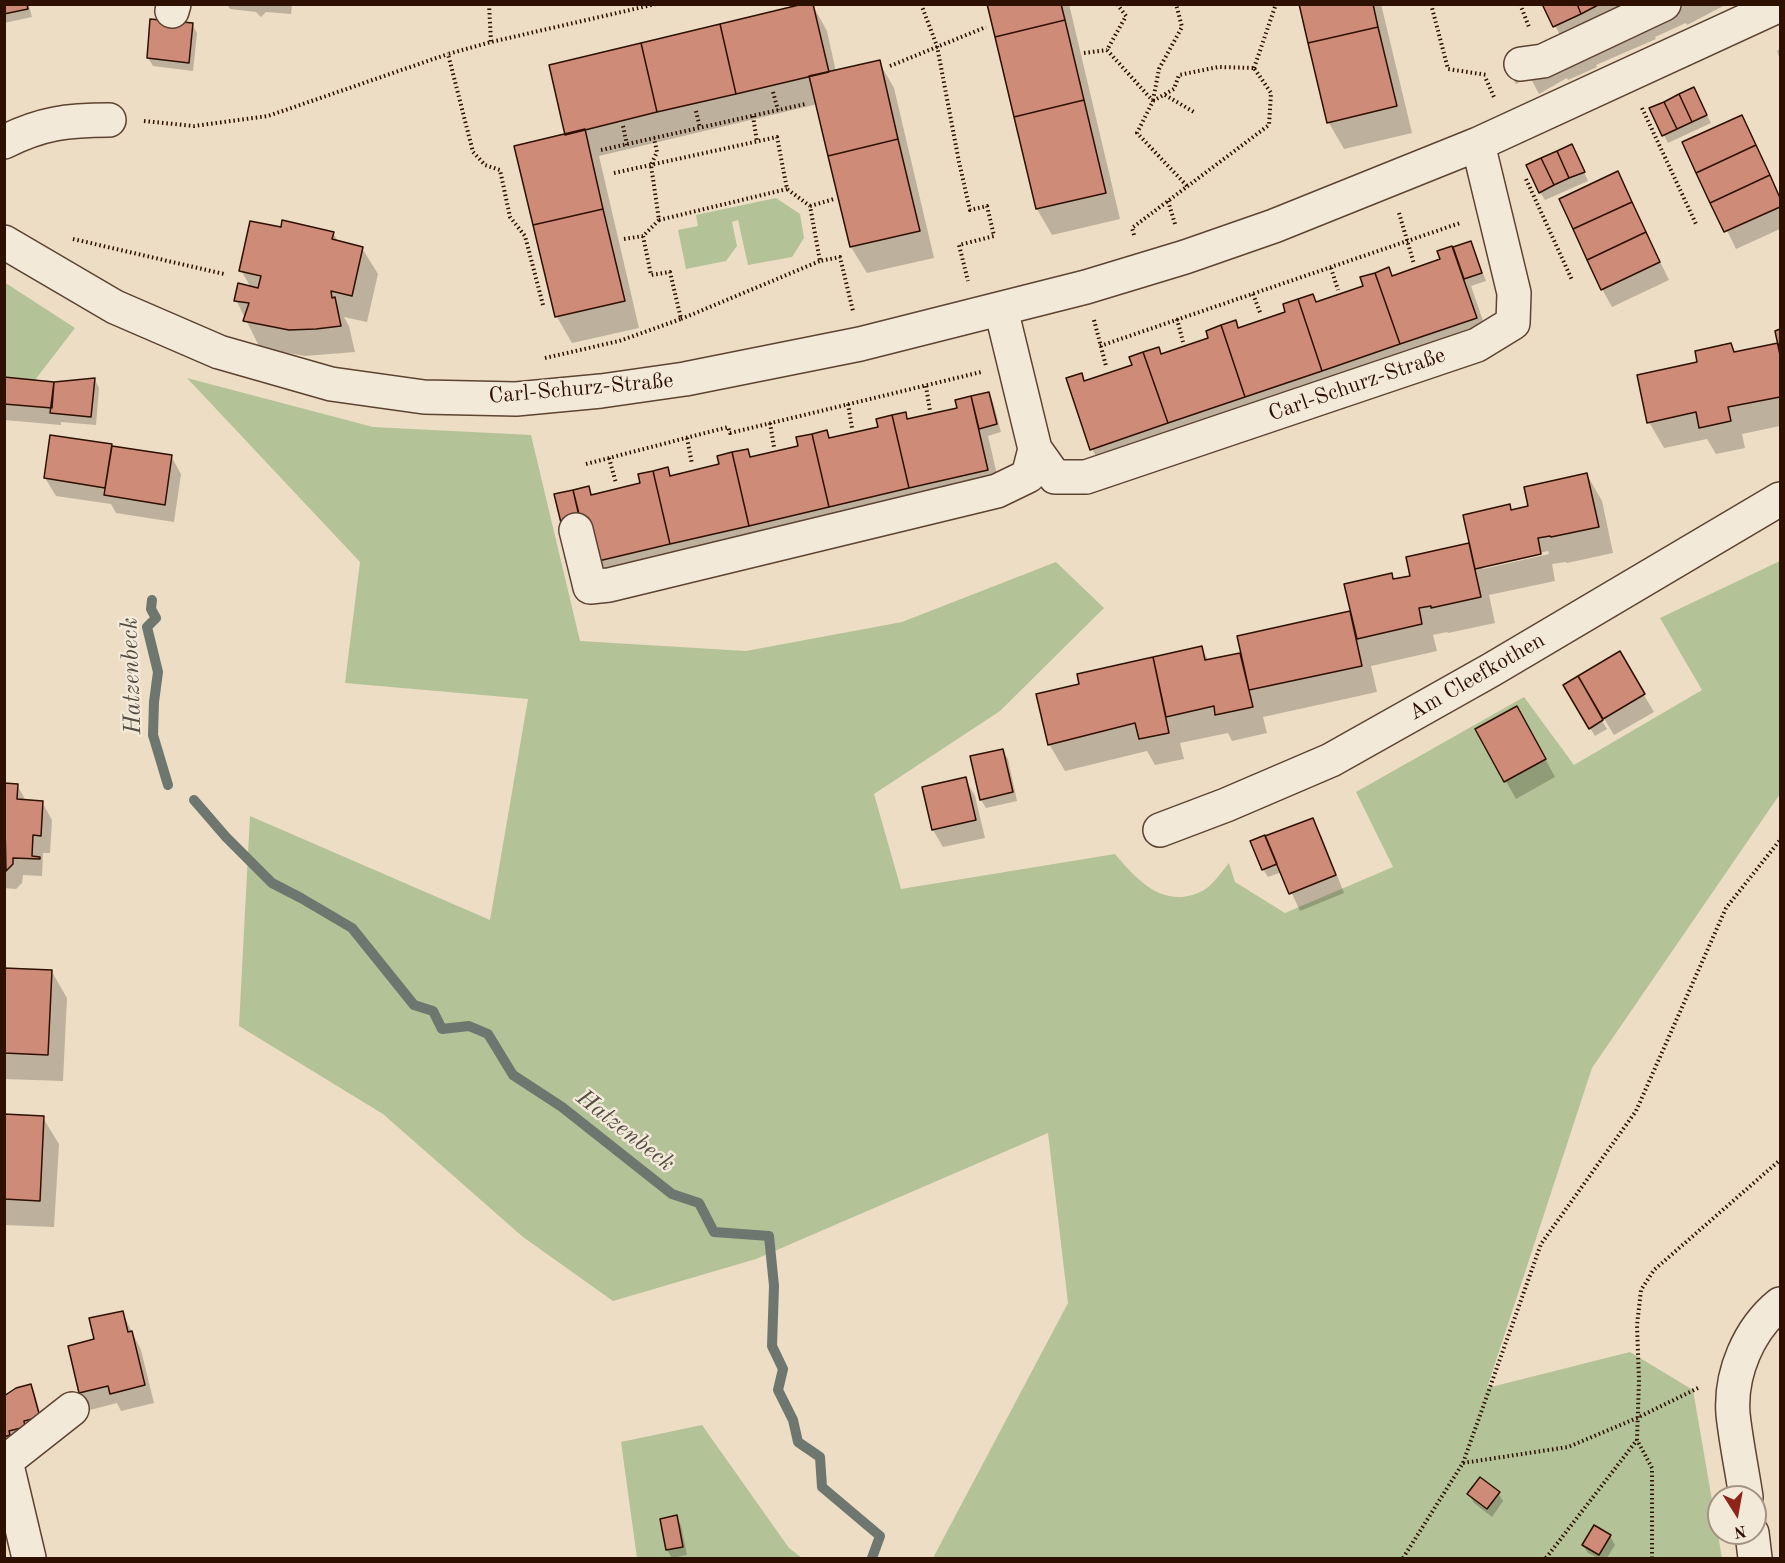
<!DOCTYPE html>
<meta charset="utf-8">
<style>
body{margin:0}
#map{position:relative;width:1785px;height:1563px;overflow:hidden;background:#edddc4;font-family:"Old Standard TT",serif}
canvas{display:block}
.frame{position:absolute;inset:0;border:6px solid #2d1000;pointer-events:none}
.north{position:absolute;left:1707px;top:1485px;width:60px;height:60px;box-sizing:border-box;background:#f3e9d9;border:2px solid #a49282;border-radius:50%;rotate:169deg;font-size:16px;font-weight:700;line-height:24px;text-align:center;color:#2d1000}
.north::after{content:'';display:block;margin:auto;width:21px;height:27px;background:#8f2418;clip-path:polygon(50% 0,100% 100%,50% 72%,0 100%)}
</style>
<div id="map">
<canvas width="1785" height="1563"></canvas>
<div class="frame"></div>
<div class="north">N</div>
</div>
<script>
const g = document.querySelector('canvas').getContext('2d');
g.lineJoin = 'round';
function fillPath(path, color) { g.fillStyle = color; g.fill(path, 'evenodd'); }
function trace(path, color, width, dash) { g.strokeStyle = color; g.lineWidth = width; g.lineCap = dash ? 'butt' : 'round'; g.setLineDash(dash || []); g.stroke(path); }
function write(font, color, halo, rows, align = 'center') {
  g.font = font + ' "Old Standard TT",serif'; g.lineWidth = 5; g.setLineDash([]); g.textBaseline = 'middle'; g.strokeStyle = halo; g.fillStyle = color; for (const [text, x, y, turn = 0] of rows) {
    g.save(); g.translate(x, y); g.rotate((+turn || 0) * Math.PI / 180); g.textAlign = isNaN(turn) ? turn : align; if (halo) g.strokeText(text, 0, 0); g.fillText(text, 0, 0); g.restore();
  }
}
const green = new Path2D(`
 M776,198l24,16 4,24 -12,19 -44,8 -10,-45 -6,2 5,24 -11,15 -40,8 -8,-39 20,-4 -2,-11z
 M4,282l71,46 -40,52 -30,-2z
 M187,378l186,49 158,8 49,206 166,10 156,-29 154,-60 48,46 -104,103 -126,83 27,95 214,-35c23,27 50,57 89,36 9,-5 18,-19 25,-27l6,19 50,31 108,-46 -37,-75 168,-95 50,68 128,-75 -42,-72 120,-57v233l-188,274 -105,320 143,-36 63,38 29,168h-789l135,-255 -20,-170 -292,126 -143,42 -90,-64 -140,-123 -144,-88 11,-210 240,104 38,-221 -183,-16 15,-121z
 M702,1425l87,123 13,10h-165l-16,-116z`);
const shadow = new Path2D(`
 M4,4h31l-6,2 3,11 -28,6z
 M227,4h65l-1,10 -25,-2 -5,5 -5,-5 -26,-3z
 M812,4l15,27 9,41 43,-10 15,26 40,170 -67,15 -16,-26 -33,-143 -219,52 40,172 -67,15 -15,-26 -41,-170 51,-11z
 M989,4h80l51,215 -68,16 -15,-26z
 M1301,4h80l31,129 -68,16 -15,-26z
 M1544,4h183l-40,21 -1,-2 -31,14 1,2 -60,26 1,2 -29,13 -1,-2 -28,16 -9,-17 -14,7 -5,-8 50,-39z
 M192,24l5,9 -4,38 -40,-5 -5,-8z
 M1780,49v10l-3,-8z
 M1698,97l13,26 -43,20 -17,-34z
 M1741,117l39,80v32l-44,20 -52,-106z
 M1576,154l12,27 -43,19 -5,-8z
 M1617,173l52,107 -57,27 -10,-18z
 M282,229l51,4 6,10 23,5 16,26 -11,48 -23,-5 5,9 6,26 -50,4 -45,-8 -24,-48 15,-12 -10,-18z
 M1471,243l15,38 -15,5 20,58 -384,132 -15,-27 -11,-74 4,7 125,-43 25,-17 4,7 126,-42 24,-18 4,8 49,-17 11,-11z
 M1780,331v95l-38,8 3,14 -29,6 -9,-15 -43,9 -15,-26 50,-59 32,-19 5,9 43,-9 -2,-12z
 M4,379l50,5 41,-4 4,8 -3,37 -35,-3v3l-57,-5z
 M989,394l4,8 8,30 -13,4 14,60 -395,93 -15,-27 -4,-75 5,9 49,-12 25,-15 5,8 49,-12 26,-15 4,8 49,-11 26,-15 5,8 49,-12 25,-15 4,8 50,-12 -2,-8z
 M52,437l119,19 10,18 -7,48 -58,-9 -5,-9 -55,-8 -11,-18z
 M1587,475l15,26 11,52 -46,10 -1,-1 -14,2 3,17 -66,14 6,28 -47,10 -1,-1 -14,3 4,16 -66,15 6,26 -114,25 4,16 -35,8 -4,-8 -48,10 4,16 -29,6 -8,-14 -82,20 -16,-27 32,-59 -2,-10 122,-27 8,13 33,-7 -3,-17 113,-25 39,-37 3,6 18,-4 -4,-19 63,-14 38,-38 3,5 18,-4zM1548,551l1,3 -66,15v-3z
 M1619,653l35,59 -40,23 -11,-18 -2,2 6,10 -12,7 -30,-50z
 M1527,725l28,52 -39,22 -39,-69z
 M1003,751l5,8 9,42 -31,7 -5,-8z
 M965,779l10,17 10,42 -42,9 -10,-17z
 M4,785h13l9,16 16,1 10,18 -2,33h-7l-1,23 -19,-1 -1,8 -6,6 -12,-1z
 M1312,819l10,18 22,56 -44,18 -18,-39 -14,5 -5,-8z
 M4,969l48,3 15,26 -4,83 -59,-2z
 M4,1116l39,2 16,26 -5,83 -50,-2z
 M122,1312l19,38 13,53 -33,8 -4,-8 -27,7 -10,-18 16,-52z
 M31,1385l4,9 8,31 -39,21v-49z
 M1498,1493l5,8 -11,16 -18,-14 -5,-9z
 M676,1517l5,8 6,30 -15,3 -5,-8z
 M1610,1536l5,9 -8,13h-10l-9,-5 -5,-8z`);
const stream = new Path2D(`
 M152,600l-1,9 5,9 -9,9 11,45 -4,30 -1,33 15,50
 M194,800l32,37 46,46 29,15 51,30 62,77 19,6 9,18 27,-3 19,8 25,41 49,32 110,87 27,9 15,29 55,4 5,50 -2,60 11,23 -5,21 15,30 5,22 22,15 2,30 58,49 -8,22`);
const building = new Path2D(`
 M4,4h23l1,5 -24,5z
 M803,4h10l16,68 -93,22 -16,-70z
 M987,4h74l4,16 -70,17z
 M1299,4h74l5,23 -70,16z
 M1542,4h35l4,10 -28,13z
 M1577,4h23l-19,10z
 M150,19l43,4 -4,40 -42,-5z
 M1065,20l19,80 -70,17 -19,-80z
 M720,24l16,70 -79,18 -16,-69z
 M1378,27l19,79 -70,17 -19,-80z
 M641,43l16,69 -92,23 -16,-70z
 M880,60l18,79 -70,17 -19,-80z
 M1694,87l13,28 -15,7 -13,-28z
 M1679,94l13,28 -15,7 -13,-27z
 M1084,100l22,93 -70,16 -22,-92z
 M1664,102l13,27 -15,7 -13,-28z
 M1742,115l14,30 -60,28 -14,-31z
 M585,129l18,80 -70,16 -19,-79z
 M898,139l22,92 -70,16 -22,-91z
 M1572,144l13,28 -16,6 -12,-27z
 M1756,145l14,30 -60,28 -14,-30z
 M1557,151l12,27 -15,7 -13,-27z
 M1541,158l13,27 -15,8 -13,-28z
 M1618,171l14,31 -59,27 -14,-30z
 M1770,175l10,23v9l-56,25 -14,-29z
 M1632,202l14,30 -59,28 -14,-31z
 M603,209l22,92 -70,16 -22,-92z
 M282,220l52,12 -2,7 31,8 -11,49 -21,-5 1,7 3,-1 6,29 -25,3 -27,1 -46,-9 6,-18 -15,-2 4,-18 20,5 3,-12 -22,-5 11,-50 31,6z
 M1646,232l14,30 -59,28 -14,-30z
 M1471,241l11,32 -18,6 -11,-32z
 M1452,246l25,72 -77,26 -25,-71 14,-6 3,9 48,-17 -3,-8z
 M1375,273l25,71 -78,27 -24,-72 15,-5 3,8 47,-16 -3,-9z
 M1298,299l24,72 -77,26 -24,-72 15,-5 2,8 47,-16 -2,-8z
 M1221,325l24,72 -77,26 -25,-71 16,-5 2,7 47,-16 -2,-7z
 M1780,329v26l-5,-24z
 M1731,343l3,9 44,-9 2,12v42l-52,10 3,14 -32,7 -3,-16 -49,11 -10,-48 60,-13 -2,-11z
 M1143,352l25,71 -78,27 -24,-72 16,-5 2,8 48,-16 -3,-8z
 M4,377l50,5 -2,26 -48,-4z
 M95,378l-4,39 -41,-4 4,-31z
 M989,392l8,32 -18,5 -8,-33z
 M971,396l17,74 -79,18 -17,-73 14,-3 1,7 50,-11 -2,-8z
 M892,415l17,73 -80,19 -17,-73 15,-4 2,8 49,-11 -2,-8z
 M812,434l17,73 -80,19 -17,-74 16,-3 2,8 48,-11 -2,-9z
 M50,435l62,9 -7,44 -61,-10z
 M112,446l60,9 -7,50 -61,-10z
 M732,452l17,74 -79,18 -17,-73 15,-4 2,9 49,-12 -2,-8z
 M653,471l17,73 -80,19 -17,-73 16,-4 2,9 49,-12 -2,-9z
 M1587,473l12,54 -48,10 -1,-1 -12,2 3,16 -66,15 -12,-54 47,-11 1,6 17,-4 -4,-19z
 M573,490l8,32 -19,5 -8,-33z
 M1469,543l12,54 -50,11v-2l-12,2 3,16 -65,15 -13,-55 48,-11 1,6 17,-3 -4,-19z
 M1350,611l12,55 -113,24 -12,-54z
 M1202,646l3,14 35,-7 13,54 -38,8 -1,-9 -48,11 -13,-60z
 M1620,651l25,43 -42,25 -25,-43z
 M1153,657l16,76 -30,6 -4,-16 -87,22 -12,-51 43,-10 -2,-10z
 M1578,676l25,44 -14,9 -26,-44z
 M1517,706l29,53 -42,23 -29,-53z
 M1003,749l10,43 -33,8 -10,-44z
 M966,777l10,43 -44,10 -10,-43z
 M4,783l14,1 -1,15 26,2 -2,35 -8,-1 -1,21 8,1v2l-27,-1v6l-7,7z
 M1313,818l23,57 -47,19 -24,-58z
 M1265,835l12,29 -15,6 -12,-29z
 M4,968l48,2 -4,85 -44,-2z
 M4,1114l40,2 -4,85 -36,-2z
 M123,1311l5,21 4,-1 13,54 -35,9 -2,-8 -29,7 -11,-47 26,-7 -5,-21z
 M31,1384l9,33 -16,4 1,6 -16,4 1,4 -6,2v-41l12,-8z
 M1480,1477l20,15 -13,17 -20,-15z
 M677,1515l6,32 -17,3 -6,-31z
 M1594,1525l17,10 -12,20 -17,-10z`);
const path = new Path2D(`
 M489,4l2,38
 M921,4l16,42 22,116 11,48 17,-4 7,30 -35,9 9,36
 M1117,4l9,12 -19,34 46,51 -16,32 51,54
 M1431,4l17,65 39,6
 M1520,4l9,23
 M1084,53l23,-3
 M890,66l96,-39
 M1254,68l22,-64
 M1486,79l8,18
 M773,92l5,18
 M1165,95l29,17
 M1153,100l6,-31 23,-42 -6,-23
 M1153,101l21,-12 5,-14 39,-8 36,1
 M1642,108l54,116
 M696,111l4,17
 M753,116l4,26
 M144,121l50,5 74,-10 180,-62
 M623,126l4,19
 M601,150l204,-46
 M614,173l163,-36 10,52 23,17 10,55 20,-4 13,54
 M1526,179l46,101
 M1168,201l7,23
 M810,206l24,-7
 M1399,213l15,51
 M659,220l128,-31
 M1134,235l-2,-7 137,-103 2,-32 -17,-25
 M73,239l151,35
 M624,239l19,-3
 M1331,268l7,22
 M1253,294l8,21
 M543,305l-18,-69 -15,-19 -10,-47 -15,-5 -12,-13 -25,-98 43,-12 165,-38
 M681,319l139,-58
 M1177,319l6,23
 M1094,320l12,46
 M1100,346l360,-123
 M545,358l74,-17 62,-22 -11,-47 -19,3 -8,-39 16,-16 -8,-55 6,-13 -3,-14
 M926,386l4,25
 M848,404l4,24
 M770,423l4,24
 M687,438l5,26
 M609,458l7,25
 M586,464l142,-37 2,6 251,-61
 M1463,1463l105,-16 69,-29 63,-31
 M1403,1558l60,-95 78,-219 95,-133 90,-203 54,-68
 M1546,1558l91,-118
 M1652,1558v-90l-15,-28 2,-60 -2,-55 4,-35 13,-20 126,-110`);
const minor = new Path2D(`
 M172,11l2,-7
 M1521,64l22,-3 121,-57
 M4,142c38,-19 64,-22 105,-22
 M4,242l111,65 104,45 112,32 93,13 92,2 85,-8 84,-12 175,-35 226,-57 99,-30 89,-31 204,-82 302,-139
 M1001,309l34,140 20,28h31l391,-132 36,-22 1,-30 -36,-149
 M576,530l14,57 19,-2 388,-94 31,-15 7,-27
 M1160,830l66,-25 105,-45 160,-90 289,-171
 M1746,1497c-4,-27 -10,-55 -13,-83 -3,-41 16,-85 47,-110
 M1752,1533l3,25
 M29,1558l-23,-97 66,-52`);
const streetNames = [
 ["Carl-Schurz-Straße",1357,385,-19],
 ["Carl-Schurz-Straße",581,389,-5],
 ["Am Cleefkothen",1477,677,-30]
];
const waterNames = [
 ["Hatzenbeck",132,676,-92],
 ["Hatzenbeck",625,1131,38]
];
fillPath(green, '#b4c297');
fillPath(shadow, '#0003');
trace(stream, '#6e776f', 10);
fillPath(building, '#ce8b78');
trace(building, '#2d1000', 1.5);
trace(minor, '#5d4331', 36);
trace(path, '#2d1000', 4, [1.5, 3]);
trace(minor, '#f3e9d9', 33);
write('22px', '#2d1000', '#f3e9d9', streetNames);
write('italic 24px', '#534c41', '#f3e9d9', waterNames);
</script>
